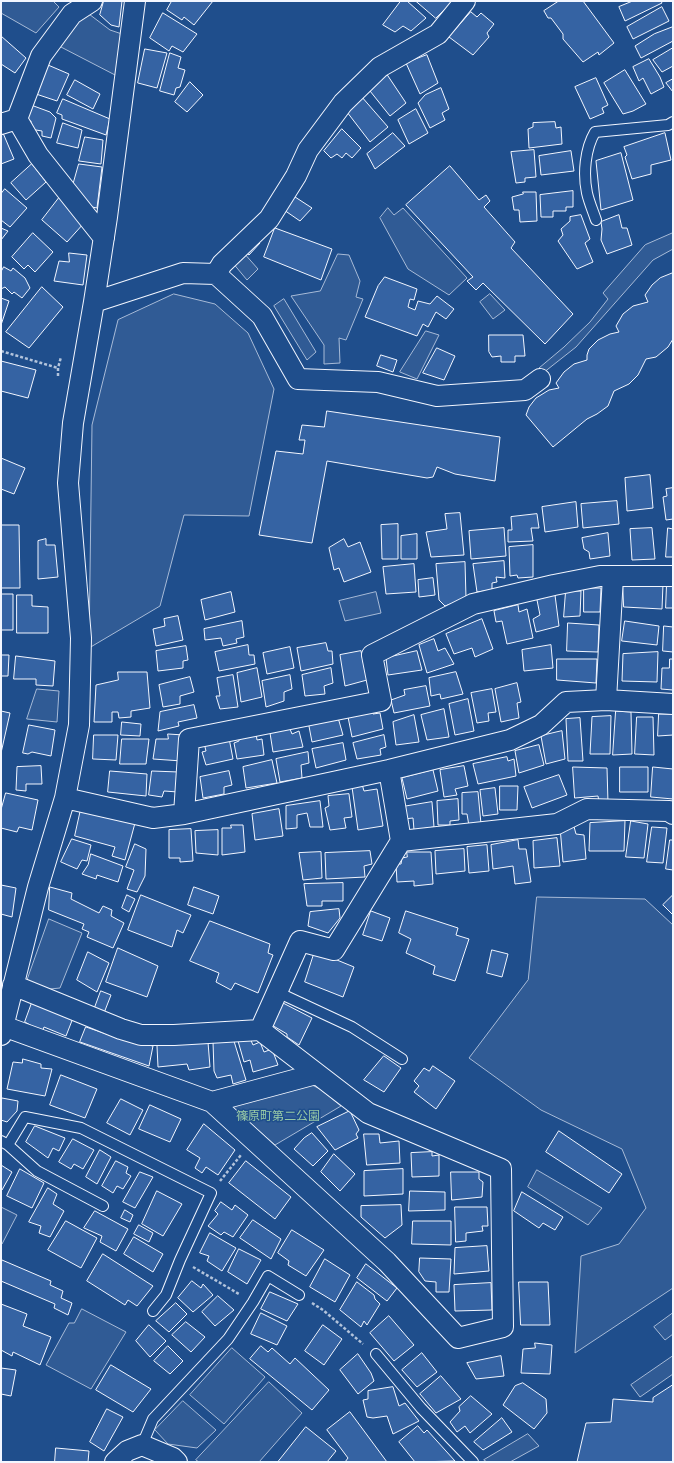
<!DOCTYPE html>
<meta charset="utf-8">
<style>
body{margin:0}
#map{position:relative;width:674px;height:1463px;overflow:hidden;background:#1f4e8c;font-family:"Fira Sans Condensed",sans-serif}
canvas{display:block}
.frame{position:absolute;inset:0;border:2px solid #f2f6ff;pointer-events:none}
</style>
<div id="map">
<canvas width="674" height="1463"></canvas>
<div class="frame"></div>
</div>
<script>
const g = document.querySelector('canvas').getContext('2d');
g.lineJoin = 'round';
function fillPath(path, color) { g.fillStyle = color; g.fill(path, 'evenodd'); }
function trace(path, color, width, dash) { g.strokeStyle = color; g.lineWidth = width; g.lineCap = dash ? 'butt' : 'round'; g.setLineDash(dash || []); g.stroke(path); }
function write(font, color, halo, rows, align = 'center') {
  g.font = font + ' "Fira Sans Condensed","Noto Sans JP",sans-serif'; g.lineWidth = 3; g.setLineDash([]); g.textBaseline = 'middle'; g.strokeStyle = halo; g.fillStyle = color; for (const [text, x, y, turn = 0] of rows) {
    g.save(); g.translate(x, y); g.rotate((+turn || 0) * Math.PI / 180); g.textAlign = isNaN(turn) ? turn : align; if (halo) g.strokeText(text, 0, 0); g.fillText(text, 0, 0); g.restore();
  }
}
const built = new Path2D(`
 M1,1h52l6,6 -23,26 -35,-20z
 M85,11l25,19 12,4 -5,42 -58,-30z
 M388,208l6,7 9,-7 64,70 -18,17 -41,-26 -28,-51z
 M673,233v16l-20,11 -77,87 -33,26 -4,-5 25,-21 26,-25 18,-23 -5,-6 42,-48z
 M243,252l15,17 -11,11 -15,-18z
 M338,254l11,1 11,26 -4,16 7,2 -17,41 -7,-2 1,25 -16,1v-19l-33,-49 29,-5z
 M174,294l41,10 33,29 26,56 -25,127 -65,-1 -24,91 -71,42 3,-223 26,-105z
 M490,294l15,16 -12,9 -13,-17z
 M284,299l32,53 -9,8 -33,-54z
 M426,331l13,4 -22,44 -17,-7z
 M376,592l5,21 -36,8 -6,-20z
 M37,689l22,2 -2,31 -30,-3z
 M537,897l108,2 28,26v363l-98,65 6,-97 38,-12 27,-36 -24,-59 -81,-39 -72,-52 59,-78z
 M49,919l33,14 -22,55 -10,1 -23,-8z
 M310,1084l10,5 21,17 -66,39 -43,-38z
 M537,1170l65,38 -14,17 -60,-38z
 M1,1207l16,8 -15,29h-1z
 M82,1309l44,23 -35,57 -45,-24 23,-42h5z
 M673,1313v21l-8,6 -11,-13z
 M232,1348l33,29 -41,47 -34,-29z
 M673,1356v18l-33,23 -9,-12z
 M269,1382l33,31 -43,49h-60l-3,-2z
 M183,1401l33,29 -19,18 -29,-4 -13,-14z
 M528,1434l11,12 -29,16h-23l-3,-2z`);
const building = new Path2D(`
 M104,1h18l-3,26 -8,-2 -11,-10z
 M172,1h41l-19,24 -10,-8 -2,3 -15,-10z
 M401,1h6l19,17 -15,13 -8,-5 -8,6 -12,-7z
 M416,1h37l-17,17z
 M559,1h24l31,42 -15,12 -1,-3 -15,10 -20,-23v-5l-12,-16h-3l-4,-7z
 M633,1h28l1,2 -37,18 -6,-14z
 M662,7l7,14 -36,18 -6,-12z
 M471,12l6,5 4,-4 13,11 -7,9 2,4 -16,18 -24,-18z
 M163,13l34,21 -14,18 -11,-6 -3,5 -19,-13z
 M673,27v14l-32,17 -6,-12 19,-12z
 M1,36l25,22 -11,15 -14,-9z
 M673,48v18l-11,6 -9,-12z
 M145,49l22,4 -10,35 -19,-5z
 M170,53l11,4 -3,11 7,2 -5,17 -4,1 -2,7 -14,-4z
 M427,55l11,28 -18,11 -14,-31z
 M649,59l11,18 4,10 -13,7 -8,-16 -4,3 -6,-14z
 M48,65l21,9 -12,27 -21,-7z
 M625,70l21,34 -13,7 -10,3 -19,-31z
 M386,73l20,30 -16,13 -20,-25z
 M596,78l12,27 -6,3 2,5 -14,6 -15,-32z
 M673,79v13l-7,-9z
 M75,80l25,14 -7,15 -26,-14z
 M190,82l13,13 -16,17 -12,-10z
 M441,88l8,21 -7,4 3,7 -15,8 -12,-25 7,-8z
 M361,96l27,31 -18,15 -23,-30z
 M63,99l47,20 -4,16 -44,-16v-4l-5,-2z
 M31,105l19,7 6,6 -5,20 -9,-2v-5l-12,-2 1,-8h-6z
 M416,109l12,24 -19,11 -11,-24z
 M555,122l1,6 5,-1 1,17 -33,4 -1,-19 5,-2v-4z
 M63,123l19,7 -4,18 -21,-5z
 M342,129l19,19 -9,10 -6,-5 -4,5 -5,-4 -6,4 -7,-7z
 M3,133l11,26 -13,5v-30z
 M393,133l12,13 -30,23 -8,-15z
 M665,133l6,27 -20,5v9l-19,5 -7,-22 2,-2 -3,-8z
 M85,137l18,3 -2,24 -22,-3z
 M534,150l2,27 -11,1v4l-9,1 -5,-31z
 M571,151l3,20 -33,4 -2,-19z
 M621,153l12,47 -32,10 -5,-49z
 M32,164l14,18 -20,18 -15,-17z
 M79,164l23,3 -5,41 -5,-1 -19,-22z
 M450,166l29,34 7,-5 4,6 -6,6 31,35 -4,6 62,66 -28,30 -62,-61 -7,7 -9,-9 6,-4 -67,-72z
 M5,189l22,19 -17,19 -9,-7v-26z
 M573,191v16h-7v4h-13v6h-12l-1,-22z
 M523,192h13l1,29 -17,1 -1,-12h-5l-2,-13 11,-3z
 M292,195l20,13 -12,13 -16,-11z
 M59,198l25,25 -17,19 -25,-22z
 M581,215l9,24 -5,4 8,19 -16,7 -19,-28 5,-6 -2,-6 9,-8v-4z
 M619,215l3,13h5l5,17 -25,9 -6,-14 1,-11 -1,-7z
 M1,228l7,3 -7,9z
 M275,228l57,21 -11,31 -57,-23z
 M33,233l20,19 -18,20 -7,-7 -4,4 -12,-12z
 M256,239l4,4 -11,12 -4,-3z
 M69,253l18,2 -4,30 -29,-4 5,-20 10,1z
 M4,267l7,4 2,-3 12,10 5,10 -8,10 -8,-6 -2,2 -7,-7 -4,2v-17z
 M673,273v66l-5,8 -12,10 -10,2 -8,16 -9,9 -15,7 -6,15 -11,8 -10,5 -34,28 -27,-32 3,-8 7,-9 13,-8 10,-2 -3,-5 8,-11 10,-8 13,-4v-5l2,-6 9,-9 12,-6 9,-2 -3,-6 7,-12 10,-8 15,-4 -3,-7 7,-10 8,-7z
 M385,277l32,12 -3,11 -4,-1 -2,8 7,3 3,-9 12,3 7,-8 17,13 -8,10 -10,-7 -8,15 -5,-3 -6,12 -52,-19 13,-31z
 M42,287l21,20 -34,41 -23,-16z
 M1,298l8,3 -8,24z
 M489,335h34l2,21h-10v6h-14v-6l-9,1 -3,-5z
 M437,348l18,8 -11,24 -21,-7z
 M381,355l16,5 -4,12 -16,-6z
 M1,361l35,9 -8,28 -27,-7z
 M327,411l173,26 -5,44 -40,-7 -18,-7 -4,10 -6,1 -100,-17 -15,82 -53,-8 17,-84 27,3 2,-14h-6l3,-15 22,2z
 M1,458l24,10 -11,26 -13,-5z
 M650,475l3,33 -26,3 -2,-33z
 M673,488v31l-7,1 -3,-23 4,-1 -1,-7z
 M617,501l2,23 -36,4 -2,-24z
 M576,502l2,25 -33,5 -3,-25z
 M460,513l4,42 -33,2 -5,-25 21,-3 -2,-15z
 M537,514l2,14h-8l2,13 -25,1v-12h4l-1,-13z
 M398,524v35h-16l-1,-34z
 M1,525h18l1,63h-19z
 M504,528l2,28 -35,3 -2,-28z
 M652,528l3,31 -23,1 -2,-31z
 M668,528l5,1v28h-7z
 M608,533l2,23 -20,3 -1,-7 -5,-3 -2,-11z
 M417,534v25h-16v-23z
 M46,539v6h9l3,32 -20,2v-38z
 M344,539l4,8 12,-5 11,30 -27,10 -5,-14 -5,2 -5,-22z
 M533,545v32l-15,1 -1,-3 -7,1 -1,-29z
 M504,561l1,17 -9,-1 1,5 -5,1v7l-15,2 -4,-28z
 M465,562l1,36 -21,8 -6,-6 -3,-36z
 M414,564l2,28 -30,2 -3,-27z
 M433,578l2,17 -16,2 -1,-17z
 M623,583l40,1 -1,25 -38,-2z
 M667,583h6v25h-7z
 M584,588h17l-1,24h-16z
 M566,591h15l-1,25 -16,1z
 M231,592l4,20 -30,8 -4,-20z
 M1,594h12v36h-12z
 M17,595h15v11l16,1v26h-31z
 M555,595l4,31 -23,6 -3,-13 7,-4 -3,-15z
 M518,605l1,7 8,-3 6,29 -26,6 -5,-23 -6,1 -2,-11z
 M178,616l5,24 -27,6 -3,-17 12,-3 -1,-7z
 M482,619l11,30 -18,8 -3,-9 -18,6 -8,-20z
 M242,621l2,16 -8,2 1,4 -14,3 -2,-8 -16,2 -1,-11z
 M625,621l34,5 -2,19 -35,-4z
 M568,623l31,2 -1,27 -31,-1z
 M664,626l9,1v25l-10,-1z
 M434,639l4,12 7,-3 9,16 -27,9 -8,-28z
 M326,643l2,8h4l1,13 -32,7 -4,-23z
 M248,645l1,10h5l1,9 -36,7 -4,-19z
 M551,645l2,23 -29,3 -2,-21z
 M186,646l2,14 -5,1v7l-25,3 -2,-20z
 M290,647l4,21 -27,6 -4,-21z
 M361,651l6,29 -22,6 -5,-31z
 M417,651l5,19 -34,5 -2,-17z
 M658,652l-1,30 -35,-1 1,-27z
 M1,655h8l-1,21h-7z
 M16,656l39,5 -2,25 -17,-1v-6h-22z
 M557,659h40l-1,24 -39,-3z
 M670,659h3v31l-12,-1 1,-21h7z
 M257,668l5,29 -21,5 -4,-29z
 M331,668l2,15 -9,3 1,8 -20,2 -3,-21z
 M118,672h29l3,36 -19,3v6l-12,1 -1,-6h-6v10h-18l2,-37 22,-5z
 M456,672l7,22 -22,5 -1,-5 -9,2 -2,-18z
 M233,675l5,32 -18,2 -4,-13h4l-3,-18z
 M290,675l2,14 -8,3v9l-18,6 -4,-26z
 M190,677l4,15 -14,4v8l-17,3 -4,-22z
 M517,683l4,19 -4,1 2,15 -18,4 -6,-33z
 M426,686l4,20 -36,7 -3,-13 14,-5 -1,-5z
 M492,689l4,23 -8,1 1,8 -12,2 -6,-30z
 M468,699l6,32 -19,4 -6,-31z
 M194,705l3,13 -19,4 1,4 -21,5 2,-19z
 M444,709l5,28 -22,3 -6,-25z
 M372,710l1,4 7,-1 3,16 -31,8 -4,-20z
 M1,711l9,2 -9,40z
 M616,711l15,1 1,42 -19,1z
 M337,714l6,21 -31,7 -4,-21z
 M659,714h14v21l-15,1z
 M414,715l5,27 -23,3 -3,-23z
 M611,716l-1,38h-20l2,-37z
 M637,717h16l1,38 -19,-1z
 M580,718l3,43h-15l-2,-42z
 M122,722l19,2 -1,12 -19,-1z
 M29,725l26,5 -4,26 -19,-4 -4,2 -5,-1z
 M290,729l2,5 7,-3 4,16 -30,5 -3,-19z
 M562,731l3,28 -19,5 -5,-28z
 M256,733l1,7 5,-1 2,16 -27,4 -3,-16 5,-2v-5z
 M168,734l16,1 -2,26 -29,-2 3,-20h12z
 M94,735h24l-2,25 -23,-1z
 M384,735l2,12 -6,2 1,6 -24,4 -4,-16z
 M229,738l4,21 -27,6 -4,-13 4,-1 -2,-8z
 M122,739h27l-3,25h-26z
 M343,743l3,17 -30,8 -4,-19z
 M539,745l5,20 -25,8 -4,-22z
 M308,752l1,11 -8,2 1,13 -22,4 -4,-23z
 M507,757l1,4 6,-2 2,17 -38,8 -5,-20z
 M272,760l5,23 -31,5 -3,-21z
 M41,766l1,18h-16v7l-10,-1 1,-23z
 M464,766l4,20 -13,3 2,6 -13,2 -4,-27z
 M573,767l34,1 1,35 -9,-1 -1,-6 -23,2z
 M620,767h28v25h-28z
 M653,767l20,2v30l-22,-2z
 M433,770l5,21 -31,8 -5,-21z
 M110,771l37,3 -1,22 -38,-4z
 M152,771l27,1 -1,20 -14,-1 -2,6 -13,-2z
 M229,771l3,14 -8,2v7l-21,4 -3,-21z
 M559,775l8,20 -35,13 -8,-21z
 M362,784l2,7 13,-2 6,37 -25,4 -6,-43z
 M500,786h18l-1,24h-17z
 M495,788l3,26 -15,2 -3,-26z
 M478,792l3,32 -12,2 -2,-12h-5v-21z
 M6,793l32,7 -6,30 -13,-3 -2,5 -16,-4v-18z
 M349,794l3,23 -8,1 2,10 -16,2 -5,-22 4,-2 -1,-10z
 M458,799l1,21 -9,1v4h-12l-1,-24z
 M320,801l3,26h-13l-3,-14 -10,2v13l-11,1v-23z
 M432,802l2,25 -20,3 -1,-12 -9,1 -2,-12z
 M81,809l54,14 -10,37 -13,-4 3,-9 -40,-11z
 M279,809l4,27 -28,4 -3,-26z
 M625,821l-1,30h-35l1,-28z
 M631,821l17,3 -4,34 -18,-1z
 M573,823l3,11 8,1 2,24 -23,3 -3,-35z
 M231,825h12l2,27 -23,3v-27h9z
 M652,827l15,1 -4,35 -16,-1z
 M191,829l2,32 -13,1v-4h-11v-28z
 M218,830v25l-22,-2 -1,-22z
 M557,838l3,28 -26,2 -1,-27z
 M72,839l19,6 -4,16 -5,-1 -5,9 -16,-7z
 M518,840l1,9h7l5,33 -16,2 -2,-18 -20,3 -2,-24z
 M670,840h3v30l-7,-1z
 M135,844l11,5 -1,27 -8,16 -10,-3 7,-19 -8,-3z
 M487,845l2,26 -20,2 -2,-26z
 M464,849l1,22 -29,3 -1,-23z
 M370,851l2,13 -8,2 1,11 -39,2 -1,-26z
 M321,852l1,26 -19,2 -4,-27z
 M407,852h24l2,32 -19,2v-5l-17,1 -1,-18h5l1,-6 5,-1z
 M91,854l32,12 -5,16 -21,-7 -1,4 -14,-5 6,-9z
 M343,883v18h-21v5h-15l-3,-22z
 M1,885l15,3 -4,29 -11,-3z
 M50,887l22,6 -1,6 28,14 4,-7 9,4 -1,6 13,7 -11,25 -26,-11 2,-5 -7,-3 2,-5 -35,-14z
 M194,887l25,9 -6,18 -25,-9z
 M127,895l8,4 -6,13 -7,-4z
 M141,895l50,20 -8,18 -6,-3 -5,17 -44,-17z
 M673,895v20l-10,-10z
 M339,909l1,9 -12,15 -20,-7 2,-14z
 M371,911l19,7 -8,23 -19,-6z
 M406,911l52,17 -2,7 13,4 -14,42 -22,-7 2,-8 -29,-13 5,-14 -12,-6z
 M210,921l60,23 -2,9 5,2 -15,38 -23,-10 -4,7 -15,-8 3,-9 -29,-12z
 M118,948l40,18 -11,31 -41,-15z
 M492,950l16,4 -6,23 -15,-4z
 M315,951l39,16 -11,30 -38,-15z
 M88,952l21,11 -12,29 -20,-12z
 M101,991l10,4 -7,18 -10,-3z
 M33,1000l40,18 -7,18 -22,-9 -2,5 -17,-10z
 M283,1003l29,15 -13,27 -12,-8v-3l-17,-10z
 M86,1027l38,13 29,6 -4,20 -69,-24z
 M249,1036l4,9 7,-3 4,10 8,-3 6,16 -25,7 -3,-12 -6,2 -6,-21z
 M233,1038l13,42 -13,4 -2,-9 -14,3 -3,-7 -1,-29z
 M208,1042l2,25 -21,3 -2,-6 -29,3 -1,-21z
 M384,1056l17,12 -17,24 -20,-12z
 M23,1059l18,5v4l11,1 -7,27 -38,-7 6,-27 9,1z
 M433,1066l22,15 -19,28 -22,-17 5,-6 -5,-5 10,-13 5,3z
 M61,1075l36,14 -12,29 -35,-13z
 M2,1098l16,3 -1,10 -10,11 -6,-2z
 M121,1099l22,11 -13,25 -23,-12z
 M150,1105l31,14 -11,23 -31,-13z
 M350,1111l9,19 -3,4 2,4 -23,12 -18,-23z
 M204,1124l31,26 -17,25 -12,-8 -4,6 -7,-5 5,-10 -13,-8z
 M35,1126l30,12 -6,13 -6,-3 -5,10 -22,-16z
 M559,1131l63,43 -13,19 -63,-41z
 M312,1133l16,18 -15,15 -19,-17 10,-11z
 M364,1134h15l1,9 19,-2 1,22 -33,2z
 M73,1139l21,11 -11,19 -9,-5 -3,5 -12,-7z
 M100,1150l11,7 -14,27 -11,-7z
 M432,1152v4l7,-1v21l-27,1 -1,-24z
 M334,1154l21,20 -15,17 -19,-19z
 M116,1161l12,6 -2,6 5,3 -8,13 -6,-3 -4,7 -11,-7z
 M246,1161l45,36 -16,22 -46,-36z
 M1,1165l11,7 -10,18h-1z
 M20,1169l24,14 -12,25 -25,-12z
 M403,1169v25l-39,2v-25z
 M140,1172l13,5 -18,31 -12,-6z
 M451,1172h28v7l4,3 -1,15 -30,3z
 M48,1188l9,6 -4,10 11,7 -14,26 -11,-4 2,-7 -12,-4z
 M157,1191l25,13 -19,32 -21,-12z
 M410,1191l35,1v18l-36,1z
 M522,1192l41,25 -8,13 -12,-7 -4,5 -25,-17z
 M221,1202l11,8 3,-5 13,10 -15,22 -9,-5 -3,3 -13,-9 10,-12 -3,-3z
 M401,1205l1,20 -17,13 -24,-21v-11z
 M455,1207h32l1,19h-6l1,5 -17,2v8l-10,1z
 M125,1210l8,5 -3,7 -9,-4z
 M95,1211l33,18 -12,22 -16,-9 2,-6 -18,-8z
 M253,1220l28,19 -10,20 -31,-21z
 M66,1221l31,17 -16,30 -33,-18z
 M413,1221h38v24l-39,-1z
 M139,1225l14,8 -4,9 -15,-8z
 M292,1230l32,20 -18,26 -18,-11 1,-4 -11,-8z
 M210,1233l26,15 -14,23 -15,-10 2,-5 -9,-3z
 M134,1237l29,17 -10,18 -29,-18z
 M487,1246l2,25 -35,3 1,-26z
 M239,1249l22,11 -14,24 -19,-12z
 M103,1254l50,32 -16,20 -9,-6 -3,5 -38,-24z
 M420,1258l31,1 -2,33h-13v-10l-11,-1 -6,-9z
 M325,1259l25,16 -15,27 -25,-15z
 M2,1260l49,21 -1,4 13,6 -2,7 11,5 -4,12 -14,-7 1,-4 -54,-23z
 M366,1264l31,24 -10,13 -30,-23z
 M192,1281l9,7 2,-4 10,11 -20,17 -15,-14z
 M357,1282l17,13 1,4 5,5 -13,21 -3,-4 -3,6 -21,-17z
 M519,1282h29l2,43h-29z
 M491,1283l1,27 -37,1 -1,-26z
 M270,1292l28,12 -11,17 -26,-12z
 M218,1296l16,14 -19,16 -13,-14z
 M176,1303l11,11 -18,18 -13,-11z
 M1,1304l26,10 -4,12 28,11 -11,28 -27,-13 -1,4 -11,-6z
 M261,1313l26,13 -10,19 -26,-11z
 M389,1316l25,29 -20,16 -24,-28z
 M186,1322l19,15 -14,15 -19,-17z
 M149,1325l17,16 -16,16 -14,-16z
 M323,1325l19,14 -18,26 -19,-14z
 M535,1343l17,2 -2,29 -29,-1 2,-24 12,-1z
 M168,1346l15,15 -13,13 -16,-13z
 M261,1346l7,6 4,-4 18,16 5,-6 34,32 -17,20 -62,-51z
 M422,1353l15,19 -20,15 -15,-17z
 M358,1354l13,19 3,8 -16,13 -18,-24z
 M501,1356l3,20 -28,3 -9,-16z
 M111,1365l40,24 -18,23 -37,-22z
 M1,1368l15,2 -5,26 -10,-2z
 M441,1376l20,23 -25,14 -16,-19z
 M523,1383l23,16 1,14 -13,16 -31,-24 12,-19z
 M673,1385v77h-96l9,-39 25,-1 2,-23 40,3v-4z
 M393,1387l6,19 6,-3 14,18 -26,13 -6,-18 -14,2 -6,-1 -4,-17 5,-1v-8z
 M471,1396l21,18 -22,19 -5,-7 -8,6 -7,-10 10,-11 -1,-4z
 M107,1409l16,8 -19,34 -14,-9z
 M350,1412l37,50h-42l3,-4 -21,-28z
 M502,1418l10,14 -29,18 -9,-8z
 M418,1426l6,7 3,-3 28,31 -40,1 -16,-20z
 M306,1427l30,24 -9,11h-49z
 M56,1448l33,3 -1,11h-33z`);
const path = new Path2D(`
 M1,351l57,17
 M58,376v-8l3,-11
 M220,1181l21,-26
 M193,1267l46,27
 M312,1303l11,7 40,34`);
const lane = new Path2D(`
 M596,220c-3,-9 -7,-18 -9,-27 -4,-19 -2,-44 8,-61l73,-7 5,-3
 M277,992l75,35 50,32
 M1,1141l7,4 17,-28 56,11 130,65 -31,67 -14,35 -13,16
 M8,1145l29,26 66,35
 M376,1354l45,54 52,54
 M142,1445l11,-26 75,-80 25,-37 15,-26 31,19`);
const street = new Path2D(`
 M17,119l21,36 66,83
 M1,124l16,-5 24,-63 31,-42 20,-13
 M216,274l6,-10 47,-45 27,-43 12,-26 35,-47 37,-36 58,-33 27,-33
 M94,302l89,-29 33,1 46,42 36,63 80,3 59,14 88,-6 15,-11
 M606,700l7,-124
 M389,770l12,71 156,-17 30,-15 82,2 4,3
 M65,798l88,20 31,-4 205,-44 121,-30 31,-15 25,-23 40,-2 67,4
 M184,814l5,-75 192,-38 -9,-46 101,-51 81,-19 46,-9h73
 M13,985l108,44 20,6h33l86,-5 40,-89 34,9 67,-109
 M3,1026l209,76 175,160 71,76 45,-11 -2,-158 -133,-56 -108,-83
 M1,1035l37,-148 27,-89 14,-73 2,-87 -13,-155 5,-60 21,-121 13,-85 28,-216
 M212,1102l104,-28
 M115,1462l12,-11 15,-6 31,13 4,4`);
const parkNames = [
 ["篠原町第二公園",278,1117]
];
fillPath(built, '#305b95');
trace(built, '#a8bbd7', 1);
fillPath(building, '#3563a3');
trace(building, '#f2f6ff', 1);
trace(lane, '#f2f6ff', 12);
trace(street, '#f2f6ff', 22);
trace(path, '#b3c4dc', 2.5, [3, 2]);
trace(lane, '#1f4e8c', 10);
trace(street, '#1f4e8c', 20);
write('12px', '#97c8a6', '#1f4e8c', parkNames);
</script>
